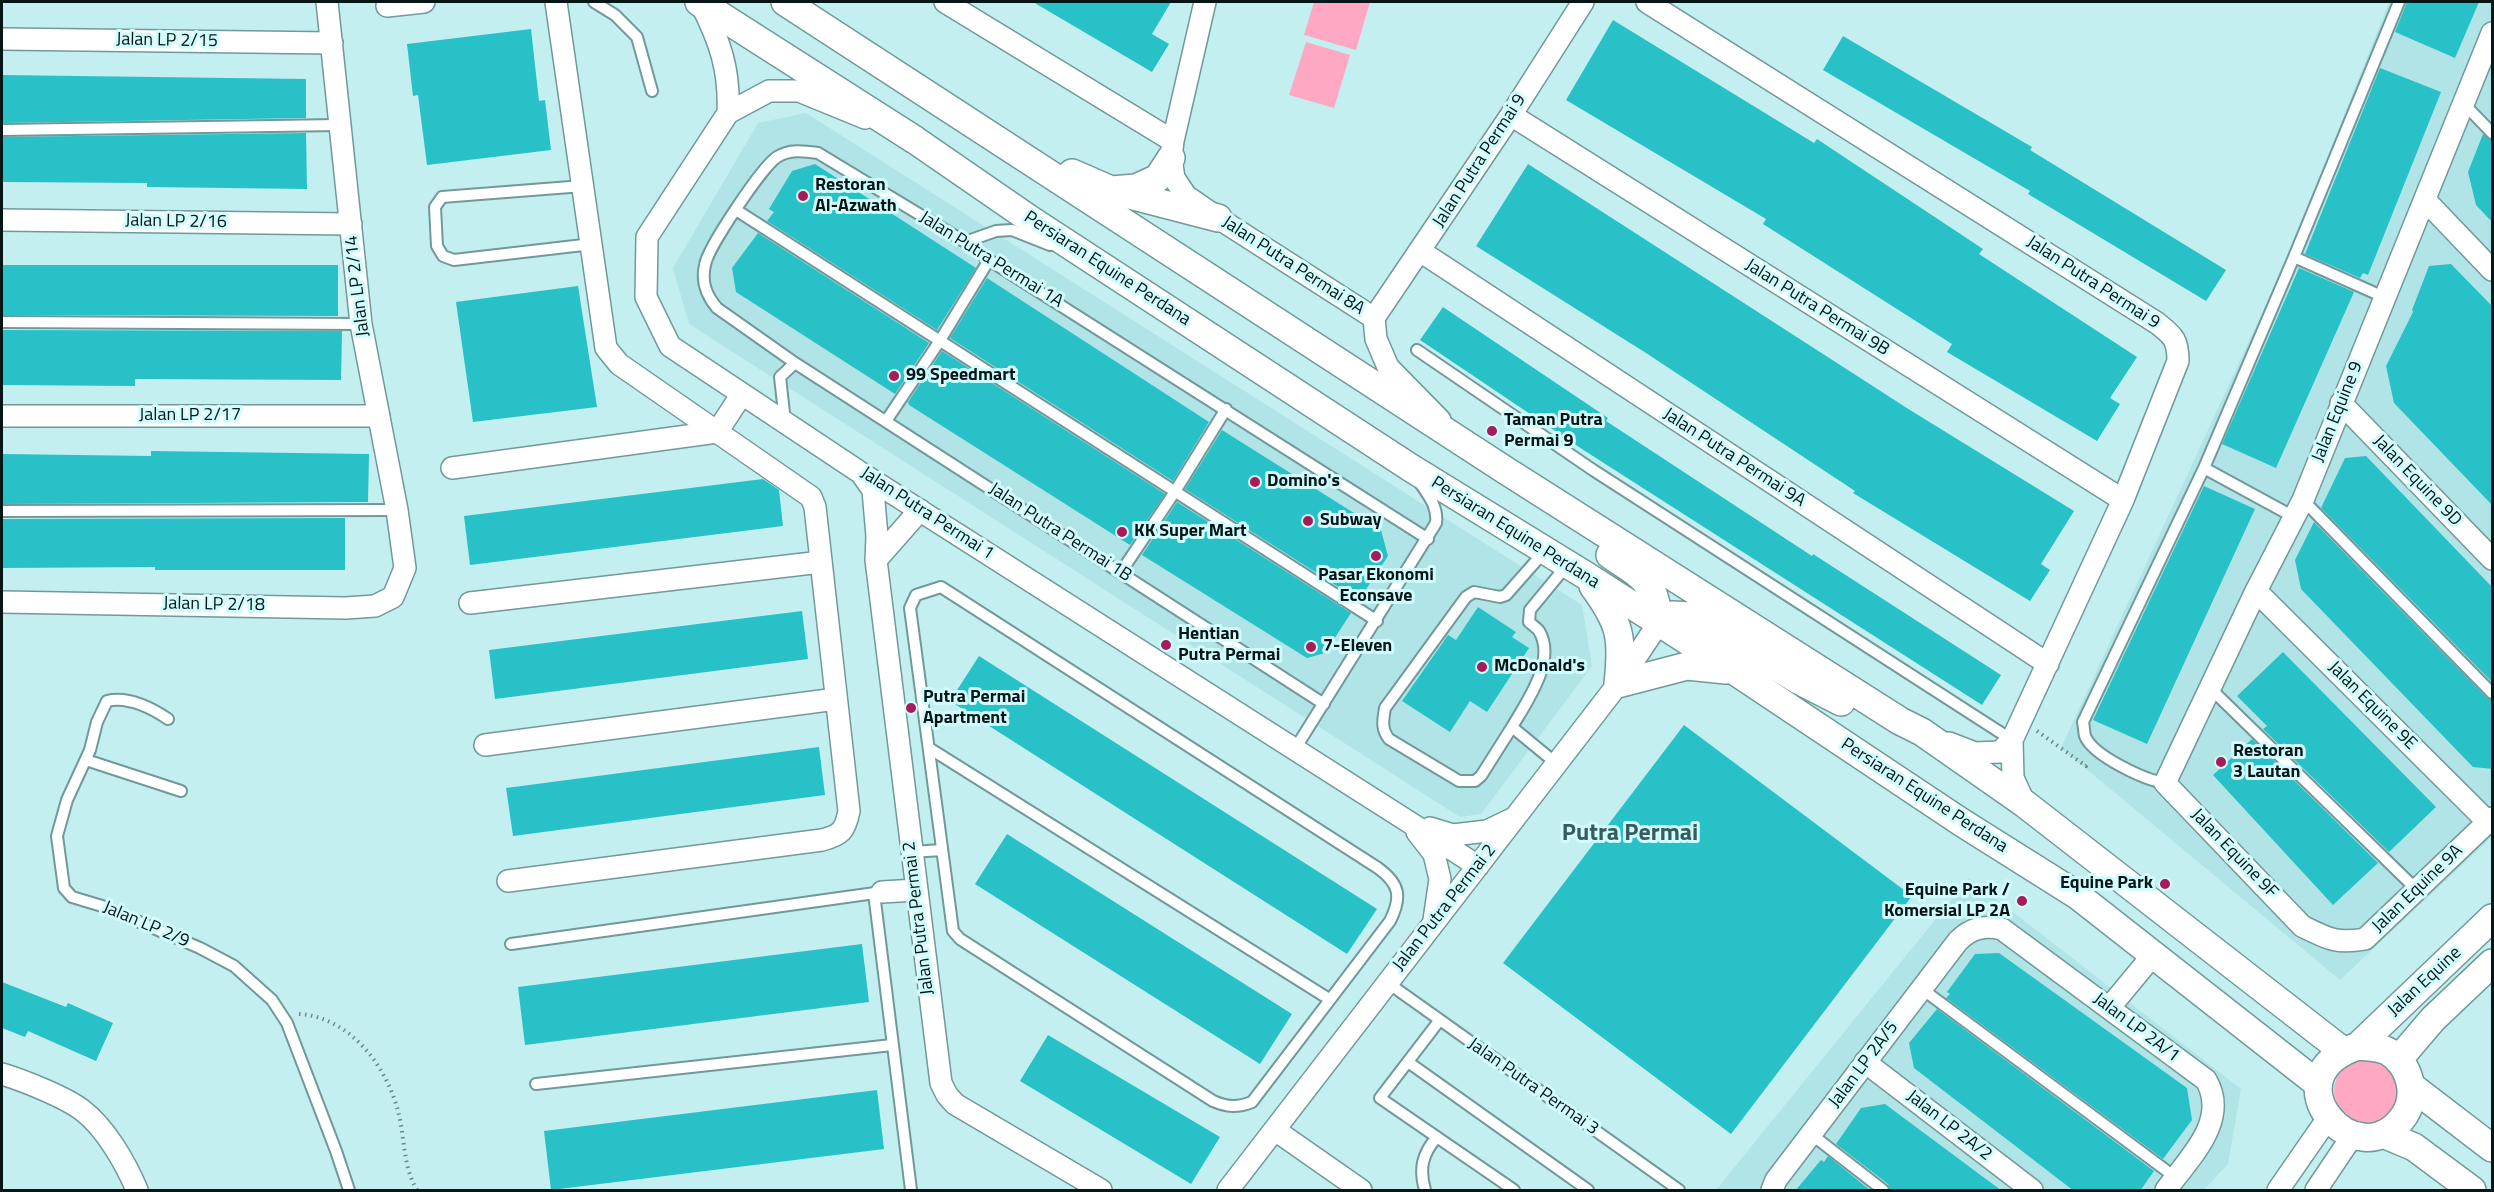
<!DOCTYPE html>
<style>
body{margin:0}
#map{position:relative;width:2494px;height:1192px;overflow:hidden;background:#c4eff0;font-family:"Titillium Web",sans-serif}
canvas{display:block}
.frame{position:absolute;inset:0;border:3px solid #061516;pointer-events:none}
</style>
<div id="map">
<canvas width="2494" height="1192"></canvas>
<div class="frame"></div>
</div>
<script>
const g = document.querySelector('canvas').getContext('2d');
g.lineJoin = 'round';
function fillPath(path, color) { g.fillStyle = color; g.fill(path, 'evenodd'); }
function trace(path, color, width, dash) { g.strokeStyle = color; g.lineWidth = width; g.lineCap = dash ? 'butt' : 'round'; g.setLineDash(dash || []); g.stroke(path); }
function write(font, color, halo, rows, align = 'center') {
  g.font = font + ' "Titillium Web",sans-serif'; g.lineWidth = 6; g.setLineDash([]); g.textBaseline = 'middle'; g.strokeStyle = halo; g.fillStyle = color; for (const [text, x, y, turn = 0] of rows) {
    g.save(); g.translate(x, y); g.rotate((+turn || 0) * Math.PI / 180); g.textAlign = isNaN(turn) ? turn : align; if (halo) g.strokeText(text, 0, 0); g.fillText(text, 0, 0); g.restore();
  }
}
const built = new Path2D(`
 M2389,2h103v835l-152,143 -279,-232 225,-487z
 M806,113l776,492 10,61 -111,148 -21,3 -771,-493 -16,-56 85,-145z
 M1969,878l272,211 -13,75 -24,26h-488z`);
const green = new Path2D(`
 M1314,2h56l-14,48 -52,-15z
 M1306,42l44,13 -16,53 -45,-13z
 M2334 1091a32 32 0 1 1 64 0a32 32 0 1 1-64 0Z`);
const building = new Path2D(`
 M1033,2h138l-19,32 17,10 -17,28z
 M2407,2h72l-24,56 -60,-26z
 M1613,20l201,123 3,-4 166,110 -4,5 158,103 -27,41 10,6 -23,37 -150,-89 5,-8 -189,-120 3,-5 -200,-119z
 M531,29l8,72 6,-1 6,50 -124,15 -9,-70 -5,1 -6,-52z
 M1843,36l189,111 -2,3 196,120 -20,31 -178,-107 2,-3 -207,-121z
 M2380,68l61,24 -73,183 -5,-2 -3,5 -55,-24z
 M2,75l304,4v39l-304,5z
 M306,133l1,56 -160,-2v-4l-145,-1v-45z
 M2483,134l10,6v83l-17,-18 -8,-33z
 M815,164l161,104 -39,62 -170,-109 7,-9 -5,-3 23,-38z
 M1528,164l382,246 164,101 -33,53 9,6 -20,31 -177,-108 2,-2 -209,-138 -170,-107z
 M758,233l171,110 -34,51 -159,-102 -4,-24z
 M2451,264l42,43v199l-99,-103 -8,-37 27,-54 -1,-2 17,-44z
 M2,265h336v51l-336,-1z
 M2299,268l55,24 -78,176 -54,-24z
 M987,278l222,144 -36,59 -223,-143z
 M578,286l19,121 -124,15 -17,-120z
 M1443,307l165,111 -2,3 206,135 1,-2 188,121 -19,30 -397,-254 -165,-111z
 M2,330l340,1 -1,49 -206,-1v7l-133,-1z
 M942,351l223,143 -35,51 -221,-140 -1,-3z
 M1222,430l159,100 7,26 -29,44 -174,-111z
 M151,451l218,3 -1,48 -366,2v-50l149,2z
 M2366,456l127,132v95l-172,-175 24,-50z
 M763,479l16,11 4,36 -313,39 -6,-49z
 M2204,486l51,23 -108,235 -54,-24z
 M1177,502l174,111 -26,40 -18,5 -165,-103z
 M2,519l343,-1v52h-190v-3l-153,1z
 M2314,522l173,176 6,2v69l-20,-2 -172,-178 -6,-29z
 M1478,607l38,25 -4,5 17,11 -42,64 -17,-11 -20,31 -48,-31 46,-66 8,5z
 M802,611l6,48 -313,40 -6,-49z
 M2283,652l153,155 -47,45 -126,-123 4,-3 -30,-30z
 M979,656l398,253 -30,45 -397,-253z
 M1684,725l228,171 -181,238 -228,-171z
 M2252,739l126,124 -45,42 -120,-130z
 M819,747l6,48 -312,41 -7,-48z
 M1007,834l285,180 -32,50 -285,-180z
 M862,944l7,58 -344,43 -7,-58z
 M1999,953l188,135 5,32 -29,39 -217,-161 4,-4 -3,-2 28,-38z
 M2,982l64,25 2,-4 45,20 -17,38 -68,-30 -3,6 -23,-9z
 M1937,1009l217,162 -14,20h-66l-160,-123 -5,-25z
 M1048,1035l172,102 -29,47 -171,-103z
 M877,1090l7,59 -333,41 -7,-59z
 M1885,1104l117,87h-112l-2,-7 -52,-40 25,-36z
 M1828,1156l43,35h-76l26,-31 3,2z`);
const path = new Path2D(`
 M2037,731l49,35 3,-3
 M299,1014c51,3 89,53 100,101 6,25 4,52 18,75`);
const service = new Path2D(`
 M594,2l21,13 22,22 15,54
 M2464,104l28,29
 M2,130l338,-5
 M583,186l-141,11 -7,10 2,39 6,10 11,4 138,-16
 M736,210l641,411
 M965,242l31,-11 16,-1 38,15
 M2294,257l92,41
 M2,322l359,2
 M1417,350l176,120 419,270
 M886,421l53,-79 50,-82
 M785,422l-5,-45 15,-14
 M2204,468l90,49
 M2303,500l189,193
 M2,511l395,-1
 M1544,552l-38,43 -6,2 -26,-5 -8,5 -81,111c-2,12 -4,21 4,31l70,42h16l6,-5 31,-49 45,37
 M1121,572l53,-79 52,-84
 M941,587l437,281c22,16 24,29 12,53l-138,181c-15,6 -25,5 -39,-1l-253,-162 -7,-8 -43,-323 6,-13z
 M2210,688l207,202
 M1324,704l-529,-341 -78,-55c-11,-13 -16,-26 -12,-43 3,-18 57,-98 72,-108 12,-8 27,-6 41,-4l147,89 24,18 439,279
 M168,719c-18,-12 -40,-23 -61,-18l-10,21 -7,28 -23,50 -10,36 7,52 8,9 30,9 98,42 34,18 38,34 15,23 49,128 13,39
 M1512,727c14,-24 45,-67 27,-96 -2,-3 -7,-6 -10,-9l1,-12 37,-45
 M929,748l400,251
 M1295,749l141,-226c2,-16 -7,-27 -16,-40
 M86,760l95,31
 M2165,783c-20,-3 -72,-27 -80,-47 -1,-4 -1,-10 -2,-14l121,-254 90,-211 105,-255
 M911,852l31,-2
 M874,893l37,297
 M511,944l371,-52
 M1388,983l291,207
 M1922,989l253,188
 M1439,1021l-59,77 134,92
 M1408,1062l180,128
 M536,1084l356,-39
 M1811,1134l72,56
 M1425,1190c-6,-21 -3,-36 12,-53`);
const minor = new Path2D(`
 M700,2c20,39 30,68 28,111
 M945,2l228,139
 M1205,2l-32,139 -2,17 3,20 12,18 32,22 156,100
 M1647,2l510,321c16,13 21,16 21,38l-55,139 -111,240 -12,12 -25,1 -26,-10
 M387,6l37,-4
 M2492,33l-189,467 -47,91 -91,192 137,143c26,13 34,18 63,13l127,-121
 M2,39l330,4
 M1511,115l612,385
 M865,118l-66,-27h-30l-41,22 -81,124 -1,60 24,49 191,127 617,393
 M2425,200l67,70
 M2,220l349,4
 M1420,251l628,413
 M1374,318l137,-203 72,-113
 M1374,318l2,21 12,28 52,53
 M2341,403l151,156
 M2,416h377
 M452,468l265,-36 25,-38
 M861,473l12,17 4,46 -1,24 65,523 6,12 8,9 146,86
 M876,560l44,-50
 M2256,591l232,231
 M2,602l344,6 29,-2 18,-9 12,-29 -8,-58 -36,-186 -34,-322
 M470,603l351,-41
 M2012,740l1,38 12,26
 M485,745l351,-46
 M1430,828l23,7 34,-4 25,-12
 M1417,832l17,22 6,25 -6,41
 M508,881l314,-41c19,-5 23,-9 27,-29l-34,-304 -4,-10 -192,-133 -13,-16 -50,-346
 M882,892l34,-2
 M2109,1008l44,-53
 M1865,1062l167,128
 M2,1074c20,6 63,23 80,36 24,18 44,54 55,80
 M1275,1130l86,60
 M1228,1190l390,-506 40,-60
 M1772,1190l4,-10 182,-239c13,-13 26,-16 44,-12l204,151c24,41 -18,79 -40,110
 M2278,1190l50,-72
 M2316,1190l37,-55`);
const tertiary = new Path2D(`
 M699,2l216,138 116,80 380,248 174,107 148,95 228,152 116,73 241,189
 M785,2l720,468 395,251 22,11 103,72 318,247
 M1072,173l39,17 25,-2 22,-10 13,-20
 M1118,192l100,26
 M1610,555c32,21 48,28 48,69
 M1593,586c28,38 30,52 25,98l69,-18 39,4
 M1658,624l14,-9 23,1 103,64 43,22
 M2358,1046c9,1 23,1 31,6 21,13 29,43 15,64 -46,66 -139,-39 -46,-70z
 M2358,1046l134,-128
 M2398,1060l35,-41 59,-56
 M2411,1086l81,62
 M2383,1134l31,13 58,43`);
const markers = [
 [803,196,6,"#a71a5b"],
 [894,376,6,"#a71a5b"],
 [1492,431,6,"#a71a5b"],
 [1255,482,6,"#a71a5b"],
 [1308,521,6,"#a71a5b"],
 [1122,532,6,"#a71a5b"],
 [1376,556,6,"#a71a5b"],
 [1166,645,6,"#a71a5b"],
 [1311,647,6,"#a71a5b"],
 [1482,667,6,"#a71a5b"],
 [911,708,6,"#a71a5b"],
 [2221,762,6,"#a71a5b"],
 [2165,884,6,"#a71a5b"],
 [2022,901,6,"#a71a5b"]
];
const streetNames = [
 ["Jalan LP 2/15",167,41,1],
 ["Jalan Putra Permai 9",1480,161,-57],
 ["Jalan LP 2/16",176,222,1],
 ["Jalan Putra Permai 1A",991,260,32],
 ["Jalan Putra Permai 8A",1293,266,33],
 ["Persiaran Equine Perdana",1107,269,33],
 ["Jalan Putra Permai 9",2093,283,33],
 ["Jalan LP 2/14",358,286,-97],
 ["Jalan Putra Permai 9B",1817,308,32],
 ["Jalan Equine 9",2338,412,-68],
 ["Jalan LP 2/17",190,416],
 ["Jalan Putra Permai 9A",1734,458,33],
 ["Jalan Equine 9D",2417,481,46],
 ["Jalan Putra Permai 1",927,514,33],
 ["Jalan Putra Permai 1B",1060,533,33],
 ["Persiaran Equine Perdana",1515,533,32],
 ["Jalan LP 2/18",214,605,1],
 ["Jalan Equine 9E",2372,706,45],
 ["Persiaran Equine Perdana",1924,796,33],
 ["Jalan Equine 9F",2234,854,46],
 ["Jalan Equine 9A",2418,889,-44],
 ["Jalan Putra Permai 2",1445,908,-52],
 ["Jalan Putra Permai 2",919,918,-97],
 ["Jalan LP 2/9",146,925,23],
 ["Jalan Equine",2425,982,-43],
 ["Jalan LP 2A/1",2136,1028,37],
 ["Jalan LP 2A/5",1864,1065,-53],
 ["Jalan Putra Permai 3",1533,1087,35],
 ["Jalan LP 2A/2",1949,1126,38]
];
const poiNames = [
 ["Restoran",815,186],
 ["Al-Azwath",815,207],
 ["99 Speedmart",906,376],
 ["Taman Putra",1504,421],
 ["Permai 9",1504,442],
 ["Domino's",1267,482],
 ["Subway",1320,521],
 ["KK Super Mart",1134,532],
 ["Pasar Ekonomi",1376,576,"center"],
 ["Econsave",1376,597,"center"],
 ["Hentian",1178,635],
 ["Putra Permai",1178,656],
 ["7-Eleven",1323,647],
 ["McDonald's",1494,667],
 ["Putra Permai",923,698],
 ["Apartment",923,719],
 ["Restoran",2233,752],
 ["3 Lautan",2233,773],
 ["Equine Park",2153,884,"right"],
 ["Equine Park /",2010,891,"right"],
 ["Komersial LP 2A",2010,912,"right"]
];
const districtNames = [
 ["Putra Permai",1630,834]
];
fillPath(built, '#b1e4e6');
fillPath(green, '#ffa8c3');
fillPath(building, '#28c1c7');
trace(service, '#71999a', 14);
trace(minor, '#71999a', 24);
trace(tertiary, '#71999a', 30);
trace(path, '#6b898a', 4, [1.5, 4.5]);
trace(service, '#fff', 10);
trace(minor, '#fff', 21);
trace(tertiary, '#fff', 27);
for (const [x, y, r, color] of markers) { const dot = new Path2D(); dot.arc(x, y, r, 0, 2 * Math.PI); g.fillStyle = color; g.fill(dot); trace(dot, '#d1fcfe', 2); }
write('18px', '#061516', '#d1fcfe', streetNames);
write('bold 18px', '#061516', '#d1fcfe', poiNames, 'left');
write('bold 24px', '#365c5e', '#d1fcfe', districtNames);
</script>
